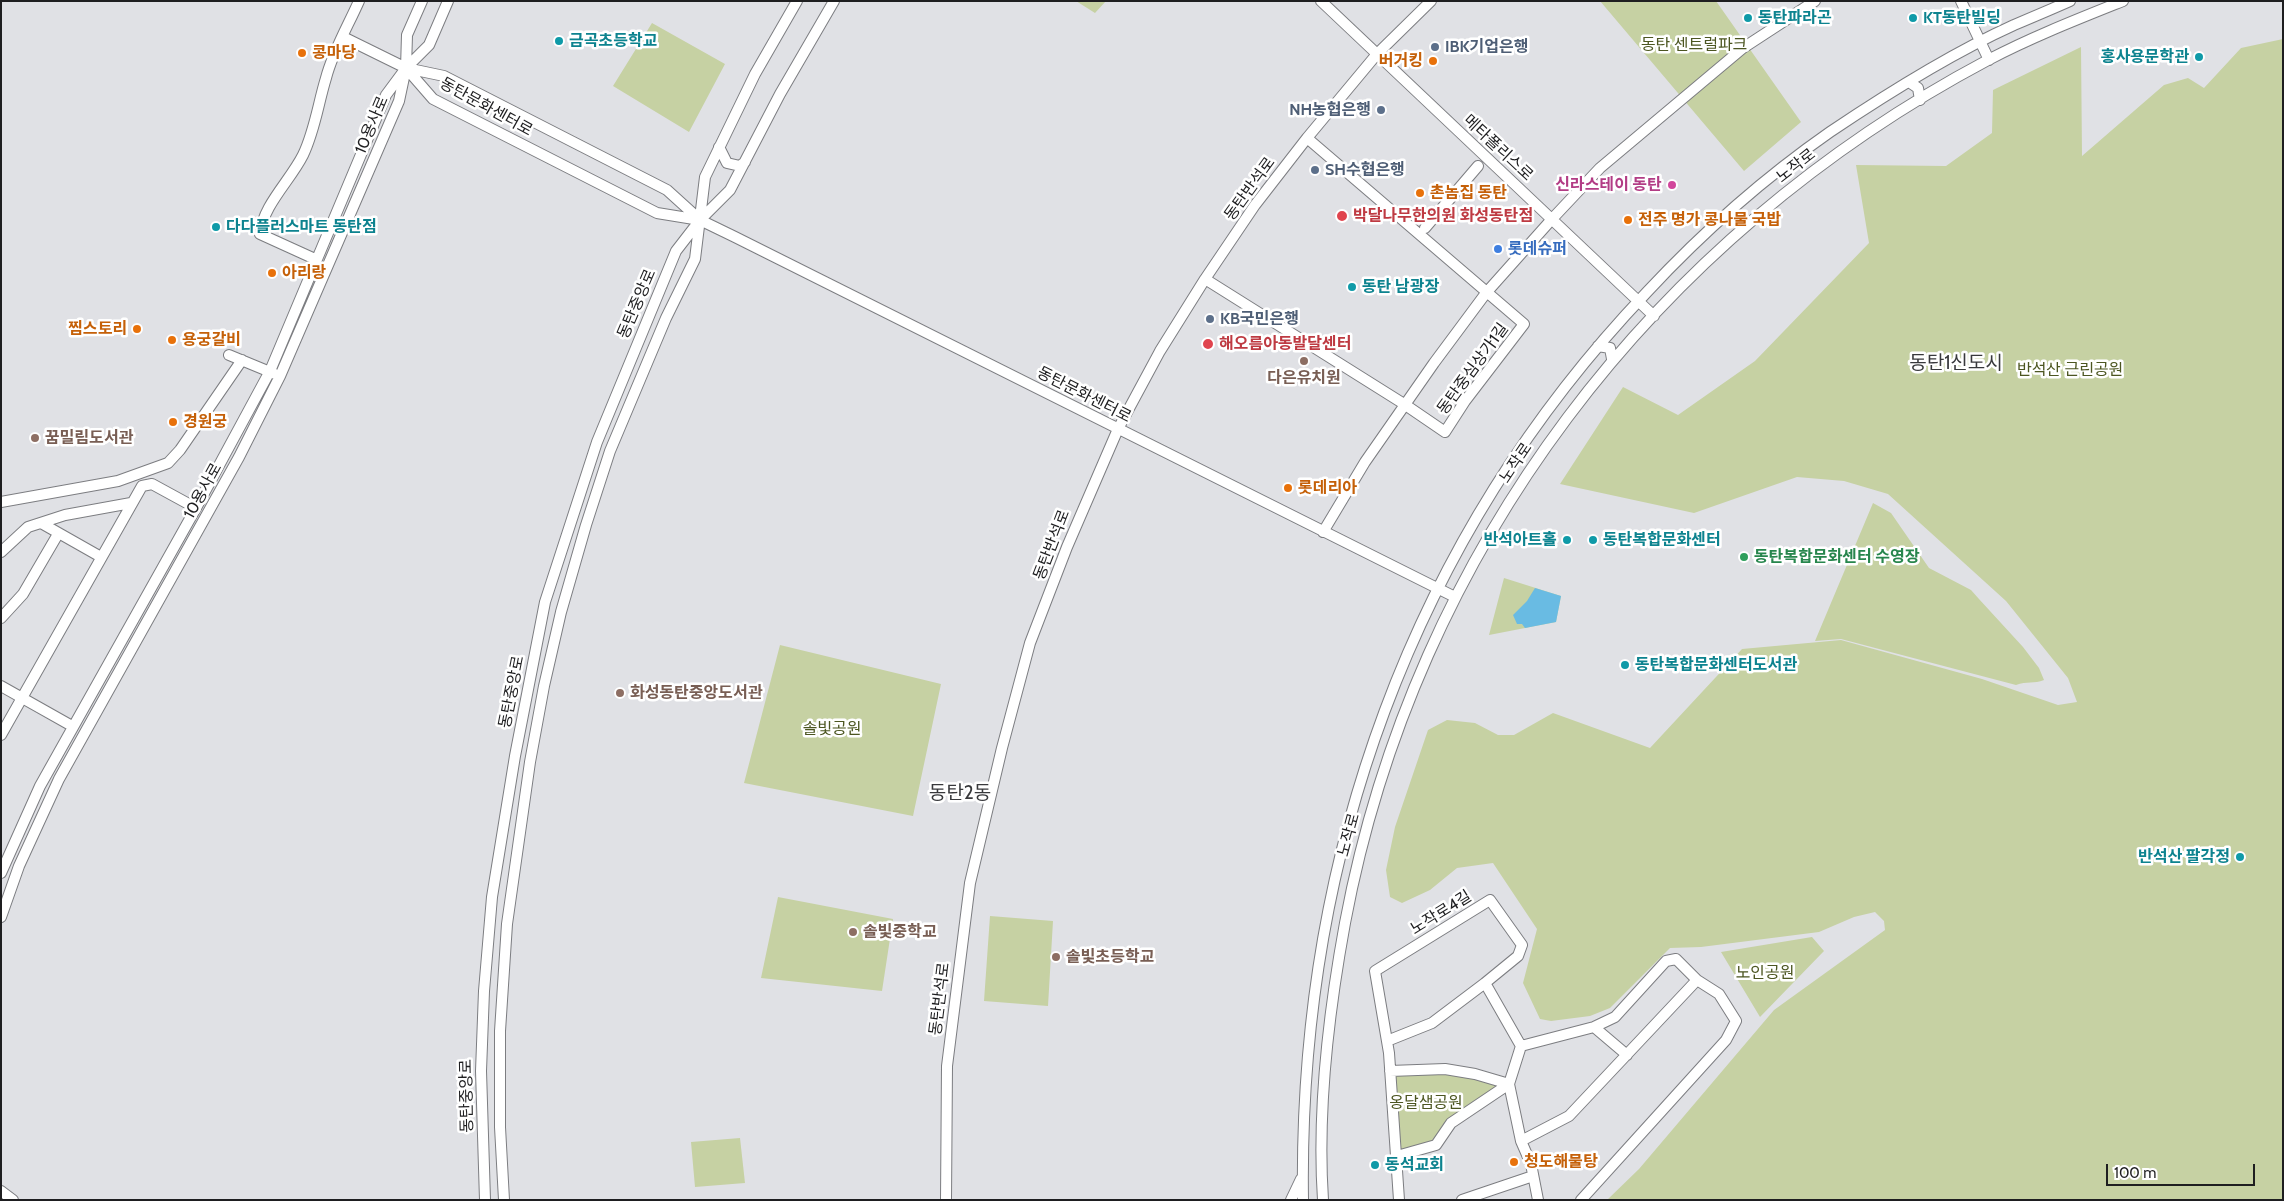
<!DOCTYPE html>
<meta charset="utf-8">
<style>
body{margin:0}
#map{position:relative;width:2284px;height:1201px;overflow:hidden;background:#e0e1e5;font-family:Cabin,sans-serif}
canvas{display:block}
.frame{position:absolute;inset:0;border:2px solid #1e1e20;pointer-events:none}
.scale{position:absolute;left:2106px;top:1164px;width:149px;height:22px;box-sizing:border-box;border:2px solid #1e1e20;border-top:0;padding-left:6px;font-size:15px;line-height:18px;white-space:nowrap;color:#1e1e20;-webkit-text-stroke:4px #fff;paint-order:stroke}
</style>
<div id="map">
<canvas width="2284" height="1201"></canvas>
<div class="frame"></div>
<div class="scale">100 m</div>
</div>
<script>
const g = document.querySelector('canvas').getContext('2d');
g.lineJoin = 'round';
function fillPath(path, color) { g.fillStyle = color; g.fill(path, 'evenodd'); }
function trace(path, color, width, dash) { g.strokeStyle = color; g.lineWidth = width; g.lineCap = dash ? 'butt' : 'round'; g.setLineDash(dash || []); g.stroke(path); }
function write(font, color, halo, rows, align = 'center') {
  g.font = font + ' Cabin,"Noto Sans KR",sans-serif'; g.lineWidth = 5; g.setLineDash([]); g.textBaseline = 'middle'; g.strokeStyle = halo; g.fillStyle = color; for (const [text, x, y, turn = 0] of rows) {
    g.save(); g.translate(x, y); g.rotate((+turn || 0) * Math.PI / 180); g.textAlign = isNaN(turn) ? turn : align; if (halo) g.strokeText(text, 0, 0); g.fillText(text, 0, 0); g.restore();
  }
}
const green = new Path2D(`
 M1076,1h30l-11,12z
 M1600,1h116l85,121 -57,49z
 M652,23l73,41 -36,68 -76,-46z
 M2283,39v1161h-676l32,-31 135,-159 111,-80 -1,-9 -9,-9 -21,5 -35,15 -118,15 -31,1 -60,60 -20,8 -39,5 -11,-2 -17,-36 14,-54 -44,-66 -36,5 -27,22 -28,13 -12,-6 -4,-27 9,-43 33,-97 19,-10 28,3 23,12h16l39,-22 97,35 92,-99 99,-9 141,39 76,26 19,-3 -9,-24 -62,-77 -118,-107 -44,-13 -47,-4 -103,36 -134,-29 63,-97 55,28 77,-54 114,-118 -13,-78 90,1 46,-33 1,-43 88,-43 1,109 82,-71 24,-7 16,10 37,-40z
 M1873,503l18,10 38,55 42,22 8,9 44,48 16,21 5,12c-10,4 -17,1 -28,5l-175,-46 -26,2z
 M1504,578l57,18 -5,26 -67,13z
 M780,645l161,39 -28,132 -169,-33z
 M778,897l115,22 -11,72 -121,-13z
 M990,916l63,5 -5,85 -64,-5z
 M1812,937l12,14 -64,66 -39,-65z
 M1445,1071l61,14 -56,37 -14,20 -37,11 -6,-81z
 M740,1138l5,45 -50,4 -4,-45z`);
const water = new Path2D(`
 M1535,588l26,8 -5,26 -31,6 -3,-4h-5l-4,-9 14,-14z`);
const minor = new Path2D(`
 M1321,1l333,315
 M1961,1l28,59
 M343,37l63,31 38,8 223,114 32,29
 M406,68l27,31 224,114 43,7 35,17 720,360
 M1909,82l9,6 2,12
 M719,147l8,16 13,3 5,-4
 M1425,228l53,-62
 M315,259l-55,-25c3,-29 30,-53 43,-79 12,-25 15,-51 23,-77 7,-27 22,-52 33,-77
 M1205,279l199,125 41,28 20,-31 59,-77 -217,-186
 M1598,346l12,2 2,11
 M229,355l46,19
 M1,502l117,-21 50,-18 12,-13 62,-90
 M41,523l60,34
 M1323,532l42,-70 69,-99 52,-70 66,-74 48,-51 143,-120 72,-47
 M1,552l27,-25 37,-12 66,-12
 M1,618l22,-24 35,-60
 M1,686l71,40
 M1,735l141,-249 10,-2 44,24
 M1,873l39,-87 156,-278 74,-137 116,-276 20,-27 23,-23 19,-44
 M1,917l18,-51 40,-87 180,-322 41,-81 119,-275 7,-33 1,-33 15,-34
 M1594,1027l33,28
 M1387,1041l45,-18 53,-40
 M1390,1071l55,-2 30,5 34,10 12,-38
 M1521,1141l48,-25 128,-136
 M1397,1156l39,-11 15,-22 58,-39 12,57 10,23 7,36
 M1,1191l12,9
 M485,1200l-4,-129 3,-80 8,-94 23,-141 30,-154 52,-160 79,-191 24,-31 30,-30 50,-96 54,-93
 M504,1200l-4,-73v-96l7,-107 23,-162 14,-76 17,-74 25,-87 24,-74 56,-133 29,-59 10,-82 50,-103 42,-73
 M946,1200l1,-134 23,-183 32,-135 28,-105 37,-96 51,-118 42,-78 45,-72 50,-74 52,-67 70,-84 54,-53
 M1291,1200l10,-21
 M1303,1200c-5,-341 108,-660 344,-908 55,-59 117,-114 183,-160 58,-39 120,-78 184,-107 19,-8 38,-16 56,-24
 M1323,1200c-6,-89 6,-190 22,-277 70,-374 309,-686 643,-863 44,-23 90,-41 135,-59
 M1399,1200l-10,-147 -14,-82 115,-71 32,45 -4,11 -33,27 36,63 73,-19 21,-10 51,-56 10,-2 21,21 22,14 17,27 -10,19 -145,160
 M1462,1200l71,-24`);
const markers = [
 [1748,18,5,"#0f9aa8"],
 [1913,18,5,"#0f9aa8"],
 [559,41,5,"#0f9aa8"],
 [1435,47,5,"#5c6f8a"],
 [302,53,5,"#e8710a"],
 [2199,57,5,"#0f9aa8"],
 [1433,61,5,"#e8710a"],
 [1381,110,5,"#5c6f8a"],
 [1315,170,5,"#5c6f8a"],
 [1672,185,5,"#d1479c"],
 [1420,193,5,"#e8710a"],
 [1342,216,6,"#e0444e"],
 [1628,220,5,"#e8710a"],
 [216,227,5,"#0f9aa8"],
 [1498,249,5,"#3f7fe0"],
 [272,273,5,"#e8710a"],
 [1352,287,5,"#0f9aa8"],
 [1210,319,5,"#5c6f8a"],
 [137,329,5,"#e8710a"],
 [172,340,5,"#e8710a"],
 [1208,344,6,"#e0444e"],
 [1304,361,5,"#8d6e63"],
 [173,422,5,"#e8710a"],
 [35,438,5,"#8d6e63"],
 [1288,488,5,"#e8710a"],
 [1567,540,5,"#0f9aa8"],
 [1593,540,5,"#0f9aa8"],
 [1744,557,5,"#2e9e5b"],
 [1625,665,5,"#0f9aa8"],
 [620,693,5,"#8d6e63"],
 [2240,857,5,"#0f9aa8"],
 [853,932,5,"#8d6e63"],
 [1056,957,5,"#8d6e63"],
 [1514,1162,5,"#e8710a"],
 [1375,1165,5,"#0f9aa8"]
];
const cultureNames = [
 ["동탄파라곤",1758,18],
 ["KT동탄빌딩",1923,18],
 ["금곡초등학교",569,41],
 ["홍사용문학관",2189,57,"right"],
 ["다다플러스마트 동탄점",226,227],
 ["동탄 남광장",1362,287],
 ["반석아트홀",1557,540,"right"],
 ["동탄복합문화센터",1603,540],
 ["동탄복합문화센터도서관",1635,665],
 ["반석산 팔각정",2230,857,"right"],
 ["동석교회",1385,1165]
];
const parkNames = [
 ["동탄 센트럴파크",1694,45],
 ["반석산 근린공원",2070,370],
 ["솔빛공원",832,729],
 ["노인공원",1765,973],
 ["옹달샘공원",1426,1103]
];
const serviceNames = [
 ["IBK기업은행",1445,47],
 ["NH농협은행",1371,110,"right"],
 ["SH수협은행",1325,170],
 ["KB국민은행",1220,319]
];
const foodNames = [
 ["콩마당",312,53],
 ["버거킹",1423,61,"right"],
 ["촌놈집 동탄",1430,193],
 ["전주 명가 콩나물 국밥",1638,220],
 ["아리랑",282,273],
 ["찜스토리",127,329,"right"],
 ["용궁갈비",182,340],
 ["경원궁",183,422],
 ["롯데리아",1298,488],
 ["청도해물탕",1524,1162]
];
const streetNames = [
 ["동탄문화센터로",486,107,29],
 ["10용사로",372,125,-67],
 ["메타폴리스로",1498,148,43],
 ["노작로",1796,166,-38],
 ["동탄반석로",1250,189,-54],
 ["동탄중앙로",637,304,-67],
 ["동탄중심상가1길",1473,369,-54],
 ["동탄문화센터로",1084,395,27],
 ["노작로",1516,463,-56],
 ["10용사로",203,491,-61],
 ["동탄반석로",1052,545,-69],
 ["동탄중앙로",512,692,-79],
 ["노작로",1349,835,-75],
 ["노작로4길",1441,913,-32],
 ["동탄반석로",940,999,-83],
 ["동탄중앙로",467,1096,-91]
];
const hotelNames = [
 ["신라스테이 동탄",1662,185]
];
const healthNames = [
 ["박달나무한의원 화성동탄점",1353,216],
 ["해오름아동발달센터",1219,344]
];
const shopNames = [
 ["롯데슈퍼",1508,249]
];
const educationNames = [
 ["다은유치원",1304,378,"center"],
 ["꿈밀림도서관",45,438],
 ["화성동탄중앙도서관",630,693],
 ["솔빛중학교",863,932],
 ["솔빛초등학교",1066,957]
];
const leisureNames = [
 ["동탄복합문화센터 수영장",1754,557]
];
const quarterNames = [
 ["동탄1신도시",1956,363],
 ["동탄2동",960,793]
];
fillPath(green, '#c6d1a3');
fillPath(water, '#69bbe3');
trace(minor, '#7c7d81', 12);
trace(minor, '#fff', 10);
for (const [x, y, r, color] of markers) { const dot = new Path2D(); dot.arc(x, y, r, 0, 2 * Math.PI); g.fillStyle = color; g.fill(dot); trace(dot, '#fff', 2); }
write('bold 16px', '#0d838f', '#fff', cultureNames, 'left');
write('16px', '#4c5621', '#fff', parkNames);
write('bold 16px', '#4e5e75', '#fff', serviceNames, 'left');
write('bold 16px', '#c56008', '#fff', foodNames, 'left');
write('16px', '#1e1e20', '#fff', streetNames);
write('bold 16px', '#b23c85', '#fff', hotelNames, 'right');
write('bold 16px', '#be3a42', '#fff', healthNames, 'left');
write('bold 16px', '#366cbe', '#fff', shopNames, 'left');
write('bold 16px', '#785e54', '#fff', educationNames, 'left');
write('bold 16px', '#27864d', '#fff', leisureNames, 'left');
write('19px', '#38393c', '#fff', quarterNames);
</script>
